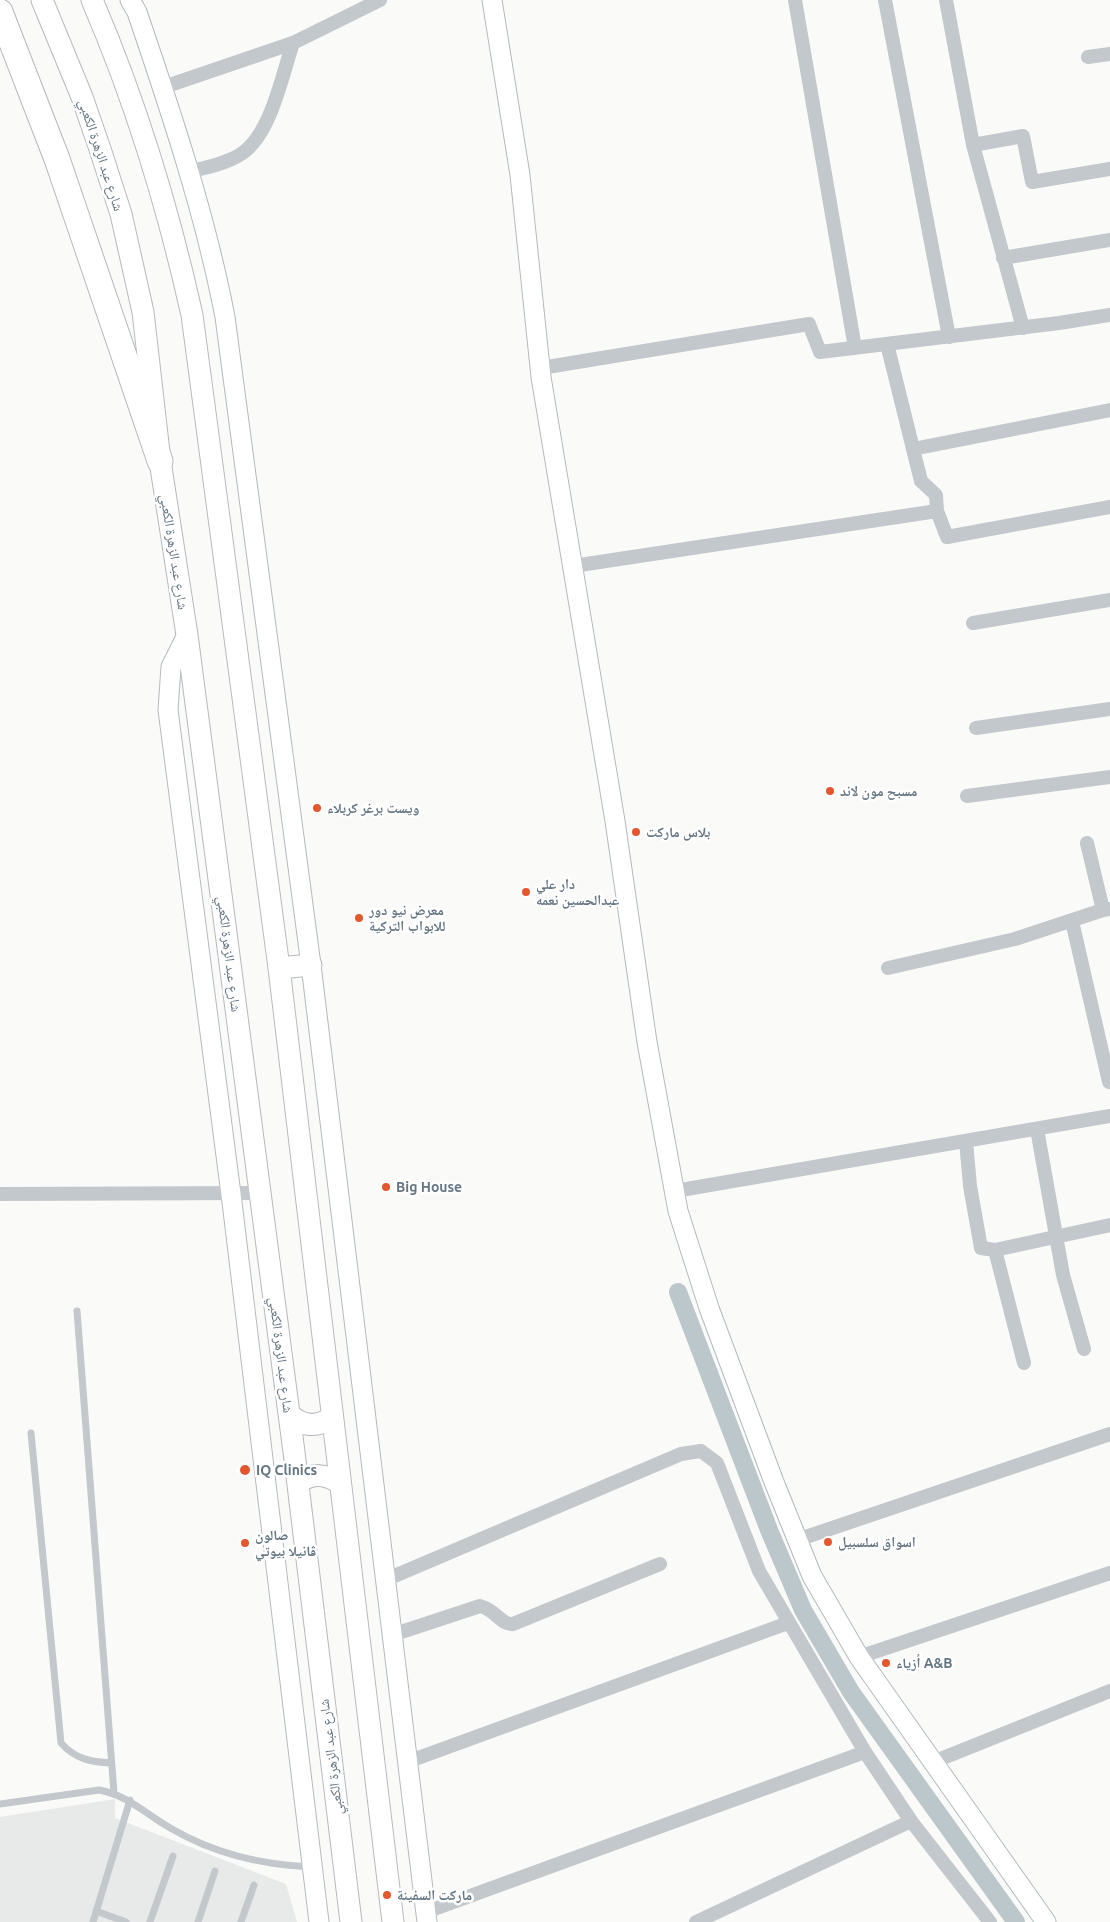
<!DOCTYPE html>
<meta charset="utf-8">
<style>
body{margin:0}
canvas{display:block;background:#fafaf8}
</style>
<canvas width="1110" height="1922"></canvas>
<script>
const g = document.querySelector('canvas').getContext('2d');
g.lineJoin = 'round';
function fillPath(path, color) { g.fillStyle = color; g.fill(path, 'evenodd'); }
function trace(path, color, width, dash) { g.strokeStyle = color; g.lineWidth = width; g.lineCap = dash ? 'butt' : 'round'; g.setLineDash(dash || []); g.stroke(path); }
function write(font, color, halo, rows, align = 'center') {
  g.font = font + ' Ubuntu,"Noto Naskh Arabic",sans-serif'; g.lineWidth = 5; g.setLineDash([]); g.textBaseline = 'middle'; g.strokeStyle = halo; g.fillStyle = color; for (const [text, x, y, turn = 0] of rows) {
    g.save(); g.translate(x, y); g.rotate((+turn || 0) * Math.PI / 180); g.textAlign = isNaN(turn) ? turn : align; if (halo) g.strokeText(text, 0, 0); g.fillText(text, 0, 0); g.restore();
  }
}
const built = new Path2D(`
 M115,1799v19l171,66 11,38h-297v-105z`);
const canal = new Path2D(`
 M678,1292l91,238 34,80 48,82 165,230`);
const lane = new Path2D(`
 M77,1311l37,482
 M31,1433l30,310c14,16 30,19 50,20
 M0,1804l99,-14c29,5 48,25 73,39 43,25 91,36 140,38
 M96,1911l30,11
 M93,1922l37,-122
 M150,1922l23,-66
 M198,1922l17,-51
 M241,1922l13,-37`);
const street = new Path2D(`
 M795,0l60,348
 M885,0l64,337
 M946,0l27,145 50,183
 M1088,57l22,-3
 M161,88l132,-45 87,-43
 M973,145l50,-9 9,46 78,-13
 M189,172c17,-5 37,-8 52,-18 30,-19 41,-79 52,-111
 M1003,258l107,-18
 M887,344l34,137 15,14 1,16 10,26 163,-30
 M541,368l268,-44 11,28 239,-29 51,-8
 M913,449l197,-39
 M573,566l364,-55
 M973,623l137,-23
 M976,728l134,-19
 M967,796l143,-19
 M1087,843l16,67 7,-1
 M1072,921l37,161
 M888,968l127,-29 88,-29
 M1037,1129l26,146 21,74
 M966,1141l4,45 11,62 14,2 115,-25
 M675,1191l435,-75
 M0,1194l260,-1
 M995,1250l29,113
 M797,1540l313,-106
 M385,1580l296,-126 20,-3 16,12 42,108 106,181 46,69 79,101
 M392,1635l88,-29c15,3 22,20 33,18l147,-60
 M859,1657l251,-84
 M407,1762l381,-139
 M933,1762l177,-71
 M426,1912l439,-160
 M696,1922l215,-101`);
const secondary = new Path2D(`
 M130,0l7,12c34,100 68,201 88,305l86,648 116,957
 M492,0l28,175 21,202 74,444 32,221 31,169 31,97 65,174 38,94 47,81 187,265
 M187,635l-16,32 -3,43 63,484 88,728`);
const primary = new Path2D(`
 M42,0l40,97 18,52 21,65 22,98 17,149 27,174 107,817 57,470
 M92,0c44,102 76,207 100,315l87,653 114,954
 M279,968l32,-3
 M289,1414c13,13 28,14 43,3
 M298,1483c14,-10 28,-10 42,1`);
const highway = new Path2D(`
 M0,12l57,147 103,302`);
const markers = [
 [830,791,5,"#e4572e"],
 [317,808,5,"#e4572e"],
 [636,832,5,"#e4572e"],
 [526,892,5,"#e4572e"],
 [359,918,5,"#e4572e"],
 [386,1187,5,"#e4572e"],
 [245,1470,6,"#e4572e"],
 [828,1542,5,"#e4572e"],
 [245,1543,5,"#e4572e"],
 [886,1663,5,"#e4572e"],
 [387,1895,5,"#e4572e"]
];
const streetNames = [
 ["شارع عبد الزهرة الكعبي",101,155,72],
 ["شارع عبد الزهرة الكعبي",174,552,81],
 ["شارع عبد الزهرة الكعبي",229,954,83],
 ["شارع عبد الزهرة الكعبي",281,1355,83],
 ["شارع عبد الزهرة الكعبي",331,1757,-97]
];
const poiNames = [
 ["مسبح مون لاند",840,791],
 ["ويست برغر كربلاء",327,808],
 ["بلاس ماركت",646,832],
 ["دار علي",536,884],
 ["عبدالحسين نعمه",536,900],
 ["معرض نيو دور",369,910],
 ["للابواب التركية",369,926],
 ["Big House",396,1187],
 ["IQ Clinics",256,1470],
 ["صالون",255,1535],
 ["ڤانيلا بيوتي",255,1551],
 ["اسواق سلسبيل",838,1542],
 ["أزياء A&B",896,1663],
 ["ماركت السفينة",397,1895]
];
fillPath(built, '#e8e9e9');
trace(canal, '#bbc7cb', 18);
trace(secondary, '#b3babf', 21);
trace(primary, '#b5babe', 23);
trace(highway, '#b4b9bd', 27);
trace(lane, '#c3c8cc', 7);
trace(street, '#c3c8cc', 14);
trace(secondary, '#fff', 19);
trace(primary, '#fff', 21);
trace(highway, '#fff', 25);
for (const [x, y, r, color] of markers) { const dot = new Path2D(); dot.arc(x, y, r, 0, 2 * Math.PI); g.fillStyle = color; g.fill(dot); trace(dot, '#fff', 2); }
write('14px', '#657683', '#fff', streetNames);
write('bold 14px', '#657683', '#fff', poiNames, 'left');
</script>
